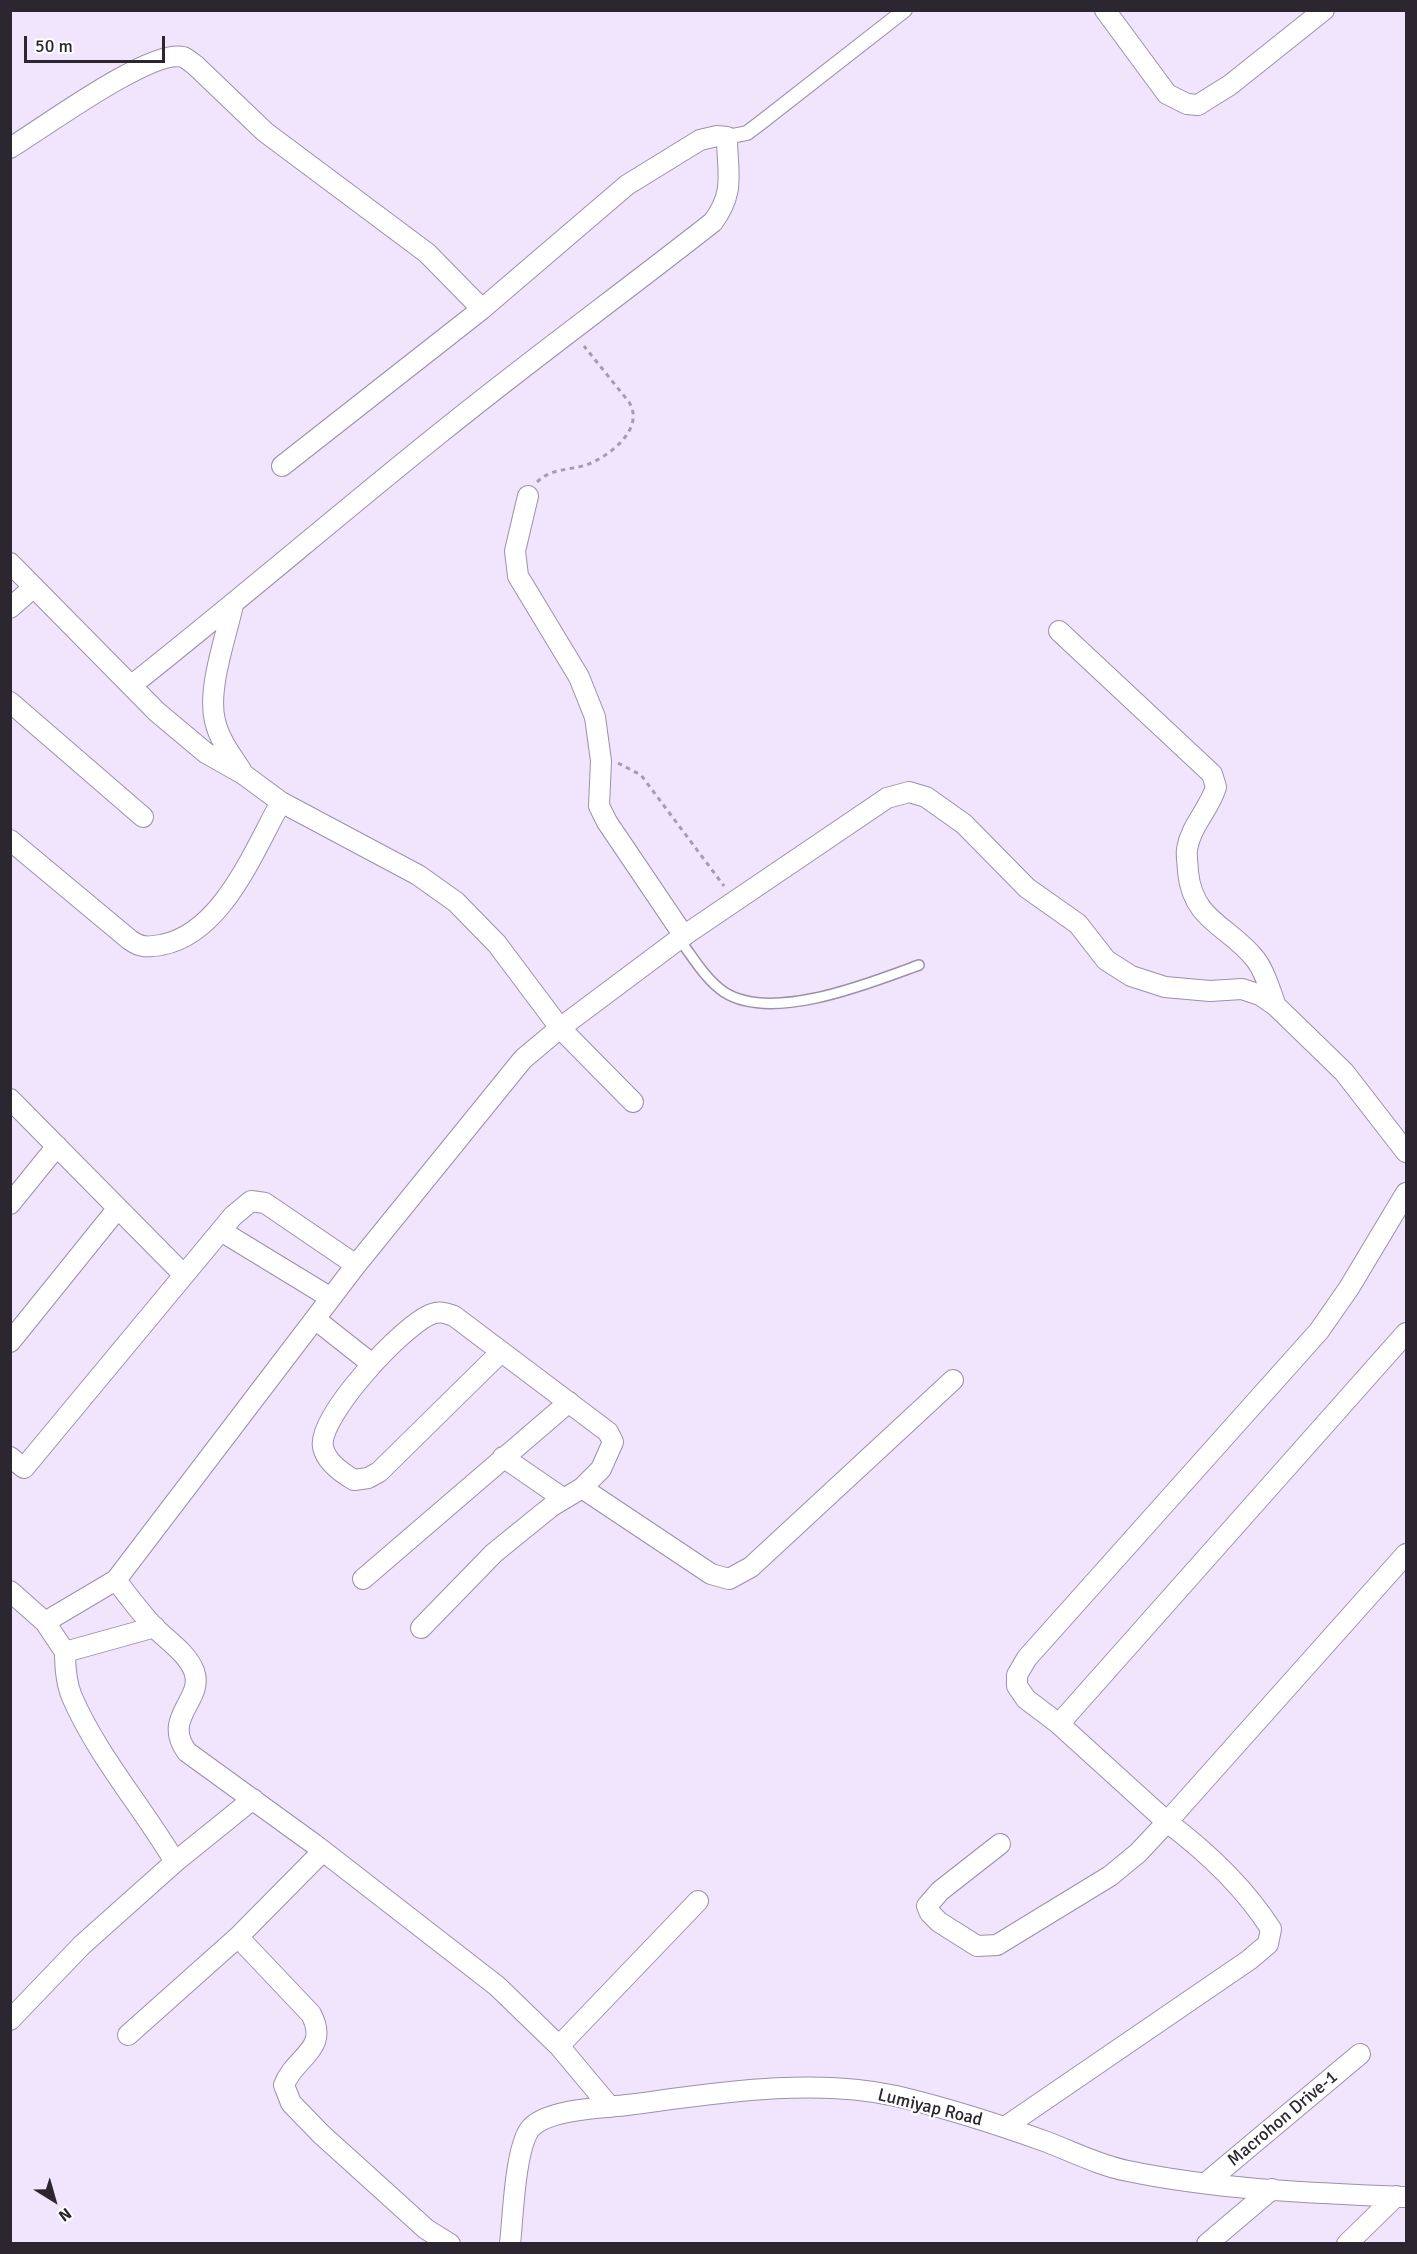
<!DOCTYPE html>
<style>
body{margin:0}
#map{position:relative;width:1417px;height:2254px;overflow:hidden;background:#f0e5fc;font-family:Signika,sans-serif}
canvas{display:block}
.frame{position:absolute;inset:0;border:12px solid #2b2630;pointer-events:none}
.north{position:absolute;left:24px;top:2170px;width:60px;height:60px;-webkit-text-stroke:4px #fff;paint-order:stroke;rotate:143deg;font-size:16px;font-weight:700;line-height:24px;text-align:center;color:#2b2630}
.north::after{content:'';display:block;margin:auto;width:21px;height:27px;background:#2b2630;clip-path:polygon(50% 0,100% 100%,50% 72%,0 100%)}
.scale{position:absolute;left:24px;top:36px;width:141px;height:27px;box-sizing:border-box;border:3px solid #2b2630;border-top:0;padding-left:8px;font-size:18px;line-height:21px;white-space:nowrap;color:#2b2630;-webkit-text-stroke:4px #fff;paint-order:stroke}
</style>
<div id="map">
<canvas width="1417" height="2254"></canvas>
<div class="frame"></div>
<div class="north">N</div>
<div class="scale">50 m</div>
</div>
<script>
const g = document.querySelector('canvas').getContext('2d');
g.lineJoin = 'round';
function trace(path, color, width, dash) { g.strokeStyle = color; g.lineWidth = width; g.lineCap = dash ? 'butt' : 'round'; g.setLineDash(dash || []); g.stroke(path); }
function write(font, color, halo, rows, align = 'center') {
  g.font = font + ' Signika,sans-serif'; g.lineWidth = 4.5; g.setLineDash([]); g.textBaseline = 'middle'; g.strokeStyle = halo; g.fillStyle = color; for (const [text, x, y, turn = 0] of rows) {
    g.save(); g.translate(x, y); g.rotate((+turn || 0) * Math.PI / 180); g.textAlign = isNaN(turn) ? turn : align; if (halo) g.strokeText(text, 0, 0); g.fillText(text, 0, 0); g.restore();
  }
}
const path = new Path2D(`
 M537,482c16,-15 33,-11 52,-18 23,-10 56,-36 40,-62l-45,-56
 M618,763l23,12 83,111`);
const service = new Path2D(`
 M679,939c14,18 26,40 45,53 48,31 146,-9 195,-27`);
const pedestrian = new Path2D(`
 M727,137l20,-4 12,-9 146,-114`);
const minor = new Path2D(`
 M1105,10l62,84 20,10 11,1 32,-20 94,-75
 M10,148c32,-19 141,-100 173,-91 3,1 8,5 12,8l70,67 162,121 55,56
 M528,496l-13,55 3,25 61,101 16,40 6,44 -2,45 8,16 77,114
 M10,563l147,149 49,41 37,21 38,28 137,73 38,27 41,42 63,84 73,74
 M233,605c-7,32 -26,84 -18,116 4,18 16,34 26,49
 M10,608l24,-21
 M1059,631l153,143 4,13c-7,23 -25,38 -29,62 -1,8 1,16 1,23 5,50 42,54 68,88 10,13 14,31 20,46
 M132,685c105,-83 207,-171 312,-255 88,-71 180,-138 269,-208 23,-31 14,-50 14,-85l-10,-1 -17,4 -73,45 -145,124 -200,157
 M10,702l133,115
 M10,840l120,100c11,8 18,7 31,5 61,-11 92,-93 120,-143
 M10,1099l174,176
 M10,1204l47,-58
 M221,1231l110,67
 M315,1319l57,45
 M10,1342l108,-134
 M10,1457l14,11 209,-252 18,-15 14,2 91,62
 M503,1457l61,42
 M582,1488l129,86 18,5 22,-12 202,-187
 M363,1579l206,-177
 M10,1591l35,31 20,30
 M45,1622l71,-42
 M155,1627l-90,25c0,15 1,31 7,45 25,58 71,111 103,165
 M421,1628l73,-75 58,-47 30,-18 19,-19 12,-27 -5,-10 -154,-116c-9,-3 -14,-5 -22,-2 -27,9 -115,103 -109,133 3,15 19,26 31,33l14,-2 11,-6 122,-120
 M1059,1724l347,-391
 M1000,1844l-60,47 -13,15 3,7 9,9 38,24 20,-1 113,-69 28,-23 29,-31 -108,-98 -33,-25 -9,-13v-11l10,-17 292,-327 30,-43 57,-95
 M238,1937l73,77c19,36 -16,42 -27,71l7,18 30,31 105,95 24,15
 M10,2020l72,-75 93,-83 78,-63
 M128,2035l110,-98 85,-86
 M559,2046l139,-145
 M610,2107l-51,-61 -62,-60 -183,-142 -127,-92c-26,-35 18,-52 7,-81 -7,-18 -27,-31 -40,-44 -14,-15 -26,-31 -38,-47l240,-315 167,-206 37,-31 119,-89 208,-141 22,-6 17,5 38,27 63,64 51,36 28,36 25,16 34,11 45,4 32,-2 18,6 16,11 68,66 62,80
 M1005,2127l244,-167 19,-16 3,-15c-27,-42 -64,-77 -104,-107l239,-268
 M1206,2183l154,-129
 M510,2244c3,-27 5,-95 20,-115 16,-20 73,-21 97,-24 85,-11 184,-28 269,-9 51,12 101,28 151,46 26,10 54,24 81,29 91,19 186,22 278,26
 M1207,2244l65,-55
 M1347,2244l49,-48`);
const streetNames = [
 ["Lumiyap Road",930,2108,14],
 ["Macrohon Drive-1",1283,2119,-40]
];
trace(service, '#9d90aa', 12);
trace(pedestrian, '#9d90aa', 16);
trace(minor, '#9d90aa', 22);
trace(path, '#a59daf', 3, [4.5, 4.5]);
trace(service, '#fff', 9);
trace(pedestrian, '#fff', 14);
trace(minor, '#fff', 20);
write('18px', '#2b2630', '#fff', streetNames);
</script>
